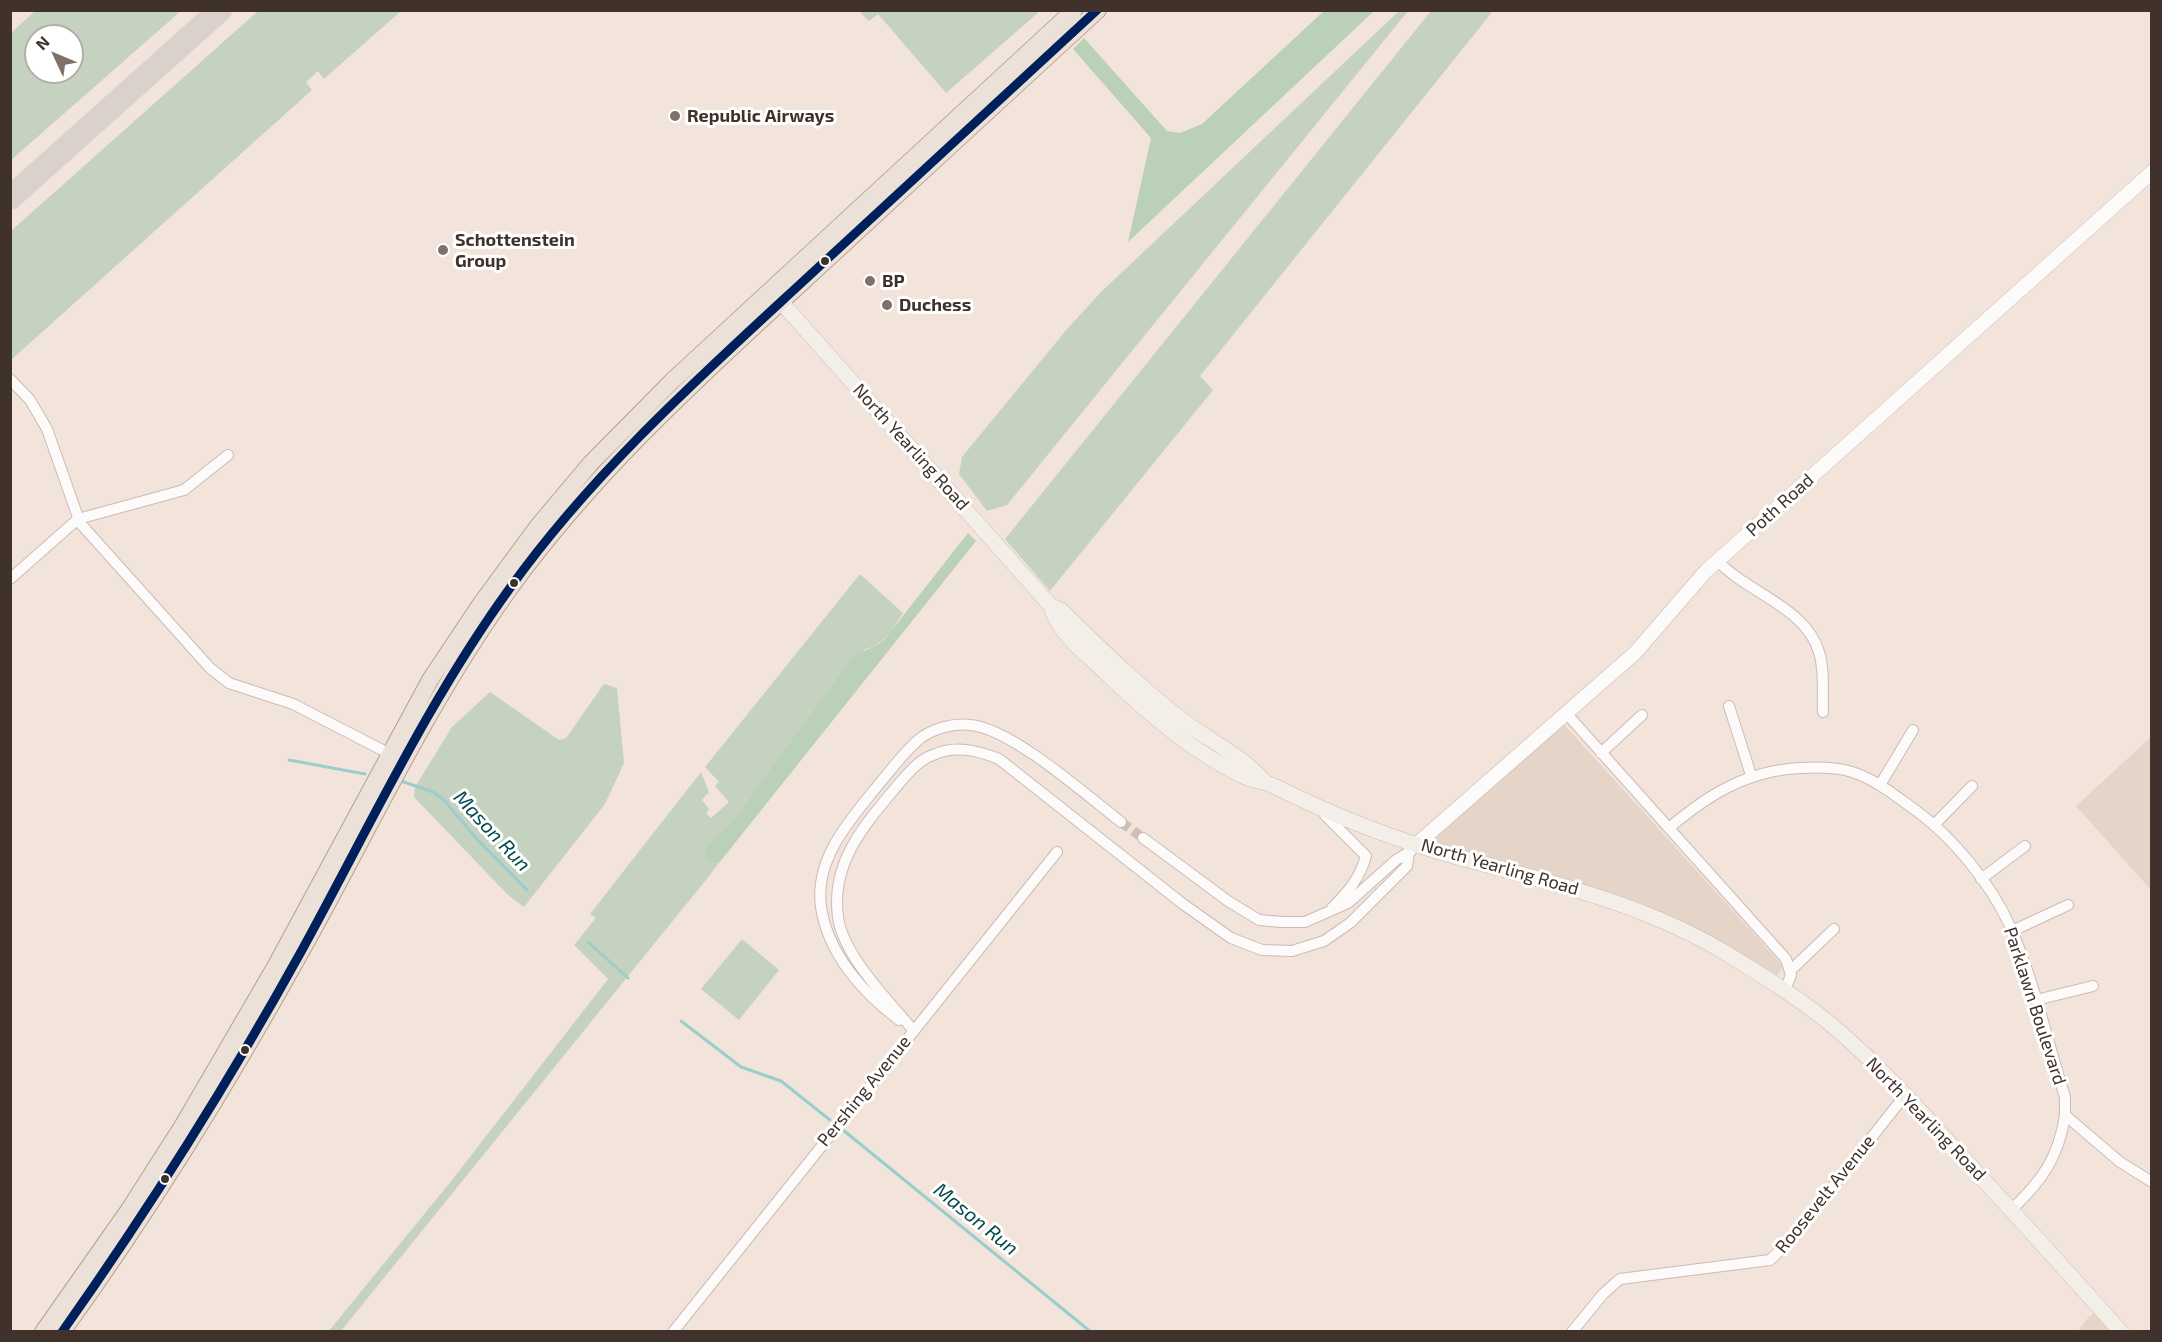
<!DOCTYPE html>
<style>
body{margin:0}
#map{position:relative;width:2162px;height:1342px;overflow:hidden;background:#f3e4db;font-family:"Exo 2",sans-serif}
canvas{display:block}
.frame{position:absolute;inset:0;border:12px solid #40322b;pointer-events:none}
.north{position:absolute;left:24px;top:24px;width:60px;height:60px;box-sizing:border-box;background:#fff;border:2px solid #b3adaa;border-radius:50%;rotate:314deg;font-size:16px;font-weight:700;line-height:24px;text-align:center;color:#40322b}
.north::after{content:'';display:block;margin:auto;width:21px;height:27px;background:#7f7069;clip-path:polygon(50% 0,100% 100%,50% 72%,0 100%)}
</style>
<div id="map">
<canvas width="2162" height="1342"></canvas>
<div class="frame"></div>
<div class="north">N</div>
</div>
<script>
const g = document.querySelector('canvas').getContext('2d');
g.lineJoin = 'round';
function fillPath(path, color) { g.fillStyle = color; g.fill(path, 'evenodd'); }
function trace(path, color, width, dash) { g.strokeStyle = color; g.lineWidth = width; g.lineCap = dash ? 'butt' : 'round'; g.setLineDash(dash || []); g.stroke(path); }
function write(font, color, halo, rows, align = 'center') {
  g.font = font + ' "Exo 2",sans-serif'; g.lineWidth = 6; g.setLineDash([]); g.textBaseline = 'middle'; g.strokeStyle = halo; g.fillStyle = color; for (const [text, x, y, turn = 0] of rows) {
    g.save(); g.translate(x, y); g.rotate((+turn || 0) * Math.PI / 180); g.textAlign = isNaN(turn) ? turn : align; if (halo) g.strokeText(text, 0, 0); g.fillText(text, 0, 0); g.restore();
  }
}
const commercial = new Path2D(`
 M1560,720l223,246 -10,16 -135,-71 -218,-66z
 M2151,737v153l-75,-84z
 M2100,1307l21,25h-44l10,-13z`);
const green = new Path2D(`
 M36,10l145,1 -170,149v-127zM36,36h36v36h-36z
 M258,11h143l-77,68 -6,-8 -12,11 6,8 -301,270v-129z
 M859,11h181l-94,82 -68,-79 -9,7z
 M1399,11h9l-401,494 -20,6 -28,-37 3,-17 105,-128 35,-38z
 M1431,11h62l-293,365 13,14 -163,201 -45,-52z
 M860,574l43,39c-10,15 -19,33 -38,36l-130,169 -28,30 3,14 9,1 -14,18 -364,450 -13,1 124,-152 156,-201 -34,-34 22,-27 -6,-4 111,-142 8,20 -7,8 7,9 -3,4 5,5 18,-16 -14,-16 4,-4 -14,-15z
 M604,684l13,4 7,75 -19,41 -81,103 -16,-12 -94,-98 1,-10 37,-60 38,-35 69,48 7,-2z
 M742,939l37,31 -40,50 -38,-31z`);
const forest = new Path2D(`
 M1325,10l49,1 -246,231 23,-104 -78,-89 11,-11 83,93 13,2 22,-9z
 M968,533l8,8 -257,322 -9,-1 -5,-6 1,-8 29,-30 119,-162c11,-7 21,-8 30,-16z`);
const stream = new Path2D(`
 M289,760l76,14
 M401,781l32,11 11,8 32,38 51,52
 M588,942l40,36
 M681,1021l60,46 40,14 49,39
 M843,1130l248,202`);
const taxiway = new Path2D(`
 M10,198l210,-188`);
const minorTunnel = new Path2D(`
 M1121,822l22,16`);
const minor = new Path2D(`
 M10,379l20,21 17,29 33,94 130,145 19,15 64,21 101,52
 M1718,561c29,32 88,46 101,91 6,19 3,41 4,60
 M10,579l68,-60 106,-29 44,-35
 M1729,706l22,69
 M1566,713l220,246 5,16 -6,15
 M1601,753l41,-38
 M1880,785l33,-55
 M1325,815l41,41c-6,22 -18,36 -34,52
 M1934,825l38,-39
 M1669,828c40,-34 79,-58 133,-60 17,-1 34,-1 50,4 25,8 45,25 66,40 36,27 72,71 91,112 25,55 38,116 56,173v18l55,47 32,20
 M1143,838l85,63 31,19 23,2h23l43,-19 48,-43 15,-9
 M1981,879l44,-33
 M2012,931l56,-26
 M1792,969l42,-40
 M2036,1000l57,-14
 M899,1020c-36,-27 -71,-66 -78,-113 -7,-49 30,-88 58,-123 14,-16 26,-34 43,-47 13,-9 32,-14 48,-12 41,3 116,70 151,97
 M914,1031c-24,-29 -71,-75 -76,-114 -7,-52 23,-88 54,-125 12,-14 24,-31 41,-37 22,-10 44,-5 66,4l184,145 48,34 31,12 30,1 32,-10 26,-18 57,-57 2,-14
 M2011,1210c31,-29 48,-53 54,-95
 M673,1332l384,-480
 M1572,1332l31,-38 17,-15 150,-19 17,-16 119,-150`);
const tertiary = new Path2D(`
 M1417,844l218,-191 71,-82 446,-399`);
const secondary = new Path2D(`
 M774,294l277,312 10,4c39,38 77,76 120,109 27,21 60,36 82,61
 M1051,606c6,26 35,48 54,66 38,37 89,81 138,104 10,5 21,5 31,10 58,29 118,53 180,70 94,26 190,47 275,99 34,21 68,42 99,67 55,46 102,99 150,152 48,52 96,105 143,158`);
const primary = new Path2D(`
 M43,1332l85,-121 55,-86 92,-158 155,-287 52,-78 56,-76 53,-63 81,-82 402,-371
 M62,1332c89,-123 167,-250 240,-382 68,-122 126,-248 208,-362 79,-109 176,-199 275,-290 104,-96 209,-192 313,-288`);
const bus1 = new Path2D(`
 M62,1332c87,-123 167,-250 240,-382 67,-122 126,-249 208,-362 81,-113 185,-207 287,-301 100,-92 200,-184 300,-277`);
const markers = [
 [675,116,6,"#7f7069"],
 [443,250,6,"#7f7069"],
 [825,261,5,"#40322b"],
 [870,281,6,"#7f7069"],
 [887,305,6,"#7f7069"],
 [514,583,5,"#40322b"],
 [245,1050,5,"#40322b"],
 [165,1179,5,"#40322b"]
];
const poiNames = [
 ["Republic Airways",687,116],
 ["Schottenstein",455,240],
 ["Group",455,261],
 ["BP",882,281],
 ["Duchess",899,305]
];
const streetNames = [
 ["North Yearling Road",911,447,48],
 ["Poth Road",1780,505,-42],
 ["North Yearling Road",1500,867,16],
 ["Parklawn Boulevard",2035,1006,72],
 ["Pershing Avenue",864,1091,-51],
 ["North Yearling Road",1926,1119,46],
 ["Roosevelt Avenue",1825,1194,-51]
];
const waterNames = [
 ["Mason Run",492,831,47],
 ["Mason Run",976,1219,39]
];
fillPath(commercial, '#e5d4c8');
fillPath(green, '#c5d2bf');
fillPath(forest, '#bad0b7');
trace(stream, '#9ccdcd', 3);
trace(taxiway, '#dad1cc', 24);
trace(minorTunnel, '#cfc0b8', 10, [10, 5]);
trace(minor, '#c9bcb5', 12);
trace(tertiary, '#c9bcb5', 15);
trace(secondary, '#c9bcb5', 16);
trace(primary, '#b5a08c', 18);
trace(minor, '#fdfbfa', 10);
trace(tertiary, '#fdfbfa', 14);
trace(secondary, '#f4eee9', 15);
trace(primary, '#ebe1d8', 16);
trace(bus1, '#00205b', 9);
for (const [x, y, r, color] of markers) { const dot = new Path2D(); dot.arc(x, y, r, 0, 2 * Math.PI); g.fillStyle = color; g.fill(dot); trace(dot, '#fff', 2); }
write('bold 18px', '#40322b', '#fff', poiNames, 'left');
write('18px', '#40322b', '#fff', streetNames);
write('italic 20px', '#004b4e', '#fff', waterNames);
</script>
